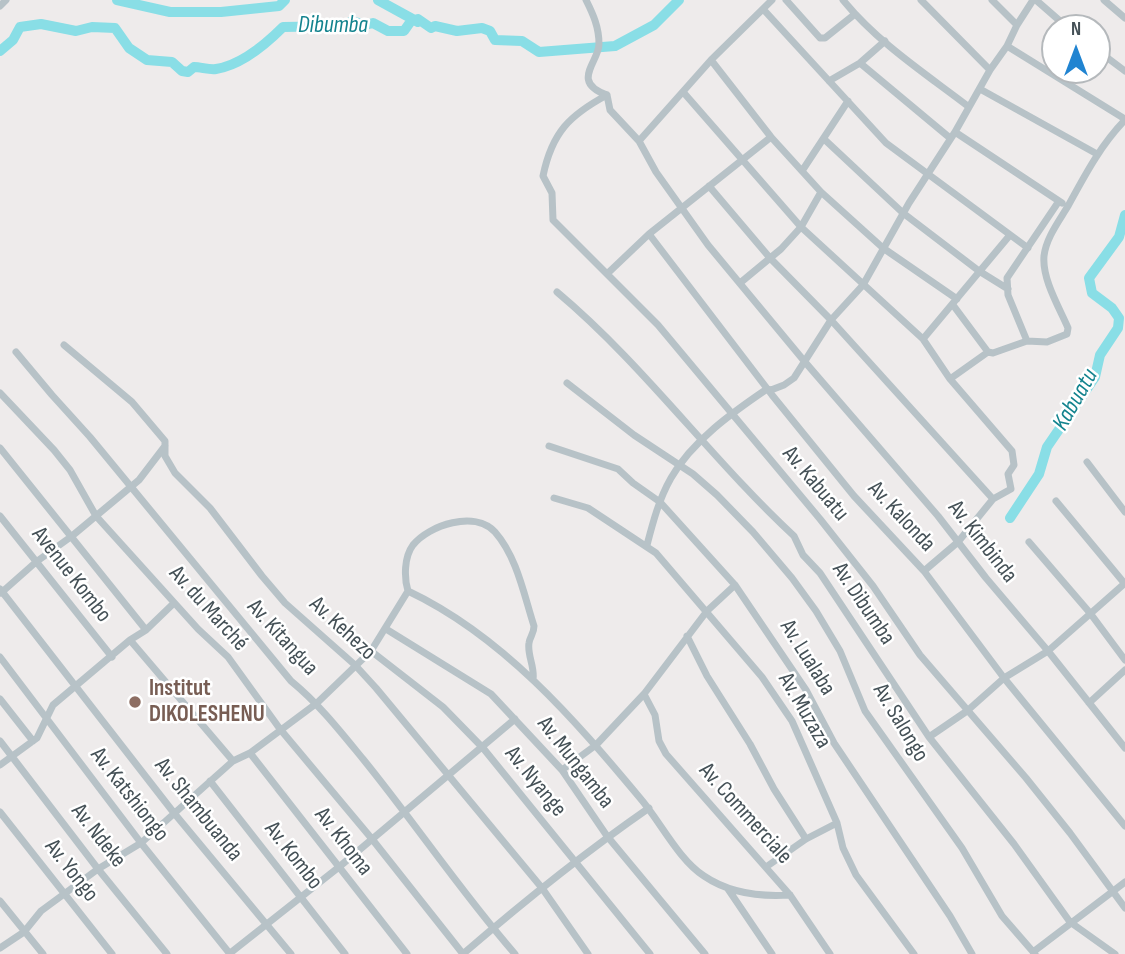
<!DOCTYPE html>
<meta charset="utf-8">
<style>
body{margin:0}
#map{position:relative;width:1125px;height:954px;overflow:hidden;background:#eeebeb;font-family:"Sofia Sans Condensed",sans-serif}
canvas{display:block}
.north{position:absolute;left:1041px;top:14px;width:70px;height:70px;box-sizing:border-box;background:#fff;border:2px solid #b5b9bc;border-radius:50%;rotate:0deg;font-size:19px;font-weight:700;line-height:28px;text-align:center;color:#455157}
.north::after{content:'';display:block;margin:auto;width:24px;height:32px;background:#2184d1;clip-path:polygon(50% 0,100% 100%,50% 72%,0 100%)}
</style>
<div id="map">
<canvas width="1125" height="954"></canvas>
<div class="north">N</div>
</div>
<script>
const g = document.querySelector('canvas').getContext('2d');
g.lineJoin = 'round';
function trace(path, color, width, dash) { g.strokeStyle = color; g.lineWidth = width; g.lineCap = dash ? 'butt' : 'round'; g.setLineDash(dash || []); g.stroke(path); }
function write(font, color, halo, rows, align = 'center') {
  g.font = font + ' "Sofia Sans Condensed",sans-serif'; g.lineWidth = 5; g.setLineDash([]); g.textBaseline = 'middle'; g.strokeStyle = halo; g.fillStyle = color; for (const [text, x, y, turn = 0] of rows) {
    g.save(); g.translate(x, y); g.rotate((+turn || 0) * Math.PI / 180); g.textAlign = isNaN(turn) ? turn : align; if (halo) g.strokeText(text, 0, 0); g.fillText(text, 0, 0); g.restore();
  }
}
const river = new Path2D(`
 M117,0l53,12h51l58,-6 6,-6
 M378,0l40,22
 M0,51l13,-11 7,-13 21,-3 35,7 16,-4 23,1 14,20 18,12 25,2 10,9 6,1 6,-5c7,0 15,3 22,2 26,-4 50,-25 67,-42l61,-1 8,-5 13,4 8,-2 15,8h16l7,-10 7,-2 13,9 4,-2 22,5 25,-3 8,3 5,9 27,1 17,11 76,-6 39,-21 25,-25
 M1010,518l29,-44 8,-27 48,-70 5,-22 18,-27 1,-10 -7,-10 -20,-15 -3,-15 30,-41 6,-22`);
const street = new Path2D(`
 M586,0c7,14 13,27 13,44 0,18 -29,38 8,51l3,15 29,31 17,31 52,73 97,117 133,154 48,62 62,73 77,97
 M786,0l34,38h5l30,-24
 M843,0c35,43 83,74 126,107
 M921,0l69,70
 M992,0l25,25
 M1036,0l32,28
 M1104,0l21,18
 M0,6l6,-6
 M763,9l123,134 142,105
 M1007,46l118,73
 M1097,50l28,21
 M711,60l60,77 50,55 62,56 74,51
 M860,63l90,75
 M829,81l31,-18 25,-22
 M980,89l117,65
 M684,93l117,134 122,112 27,40 62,72 2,14 -6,9 3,15 -18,10 -35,43 -34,29
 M607,95c-37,20 -55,37 -64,81l9,17 1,27 105,105 162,194 53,67 47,69 106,123 44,55 55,75
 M955,132l107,71
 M824,139l79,74 76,58 29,18
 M639,141l72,-81 61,-60
 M802,171l46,-70
 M709,186l61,72 61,62 162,179
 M649,234l123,161 82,101 70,75 80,107 121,148
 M608,273l41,-39 122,-97
 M740,283l41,-34 20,-22 20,-35
 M557,292c87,73 154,167 237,244l9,19 17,18 109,164 85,107 56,78 45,32
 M953,305l35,47
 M923,339l87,-104
 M1027,341l-19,-46 -1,-17 52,-77
 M64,345l68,57 33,39v15l10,17 35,35 52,68 23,27 70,62 21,23 166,200 46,66
 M16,352l36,43 38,42 201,244c28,23 49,50 72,78 52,64 98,133 152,195
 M950,379l38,-27 5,1 34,-12 20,1 20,-8 1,-6c-9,-21 -26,-49 -24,-72 2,-18 15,-35 24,-50 17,-31 32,-60 57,-86
 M567,383l67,52 59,39 24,21 36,37 39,46 24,33 24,40 25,60 97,137 40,68 33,38
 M0,393l54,57 16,20 26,46 102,113 30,28 52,72 92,110 91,115
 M549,446l69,23 15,14 27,19 75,83 71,105 28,53 116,173 22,38
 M0,448l146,182
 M1087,462l38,50
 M554,498l34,10 68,45 106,124 30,44 45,102 6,25 13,27 58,79
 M1056,501l69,83
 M0,516l112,141
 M1029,542l61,71 35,47
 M647,545c6,-23 12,-46 24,-67 21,-37 62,-66 96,-89l4,1 13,-5 10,-7 37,-58 32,-35 46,-82 46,-71 35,-62 17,-24 10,-21 16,-25
 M0,589l174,224 117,141
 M1,593l35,-31 36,-26 67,-56 26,-34
 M386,629l105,65 71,76 45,66 98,118
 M687,636l20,40 43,68 24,45 32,50
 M130,640l103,121
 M371,651l72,56 40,41 167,206
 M0,657l141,186 89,111
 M533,679c2,-12 -6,-24 -4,-36 1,-7 5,-9 5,-17 -10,-31 -17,-69 -39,-94 -20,-22 -66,-7 -82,13 -9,12 -9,33 -5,46 95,45 166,128 232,207 20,23 38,61 64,78 25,17 56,21 86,19
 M644,694l11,21 4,26 7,13 124,141 40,59
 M0,699l33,42
 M1089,703l36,-33
 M929,737l38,-26 37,-33 44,-27 77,-68
 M0,741l98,128 69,85
 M250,753l157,201
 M0,765l37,-27 16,-33 77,-65 16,-10 28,-27
 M562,770l34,-25 48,-51 63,-83 28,-26
 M210,781l135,173
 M0,812l112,142
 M766,867l40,-28 31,-16
 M728,889l44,65
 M0,901l43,53
 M0,948l24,-16 17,-21 57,-42 43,-26 92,-82 17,-8 67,-50 54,-52 37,-60
 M1033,952l92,-70
 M229,954l110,-87 176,-148
 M463,954c59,-51 121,-101 186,-146`);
const markers = [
 [135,702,7,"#8d6e63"]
];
const streetNames = [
 ["Av. Kabuatu",815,484,50],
 ["Av. Kalonda",901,517,47],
 ["Av. Kimbinda",982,542,52],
 ["Avenue Kombo",71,575,52],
 ["Av. Dibumba",863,604,56],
 ["Av. du Marché",208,609,48],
 ["Av. Kehezo",342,629,43],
 ["Av. Kitangua",282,638,48],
 ["Av. Lualaba",807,658,58],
 ["Av. Muzaza",804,711,60],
 ["Av. Salongo",900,723,59],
 ["Av. Mungamba",575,763,52],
 ["Av. Nyange",535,782,51],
 ["Av. Katshiongo",129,795,52],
 ["Av. Shambuanda",198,810,51],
 ["Av. Commerciale",745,814,48],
 ["Av. Ndeke",98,836,52],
 ["Av. Khoma",343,842,52],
 ["Av. Kombo",293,856,52],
 ["Av. Yongo",71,871,52]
];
const educationNames = [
 ["Institut",149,689],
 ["DIKOLESHENU",149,715]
];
const waterNames = [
 ["Dibumba",333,26],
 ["Kabuatu",1076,400,-60]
];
trace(river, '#89dee6', 10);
trace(street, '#b7c2c7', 7);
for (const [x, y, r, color] of markers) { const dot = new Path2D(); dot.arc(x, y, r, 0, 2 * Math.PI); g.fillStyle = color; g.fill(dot); trace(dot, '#fff', 2.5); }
write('23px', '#455157', '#fff', streetNames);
write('bold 23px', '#785e54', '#fff', educationNames, 'left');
write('italic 24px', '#13838e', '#fff', waterNames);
</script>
